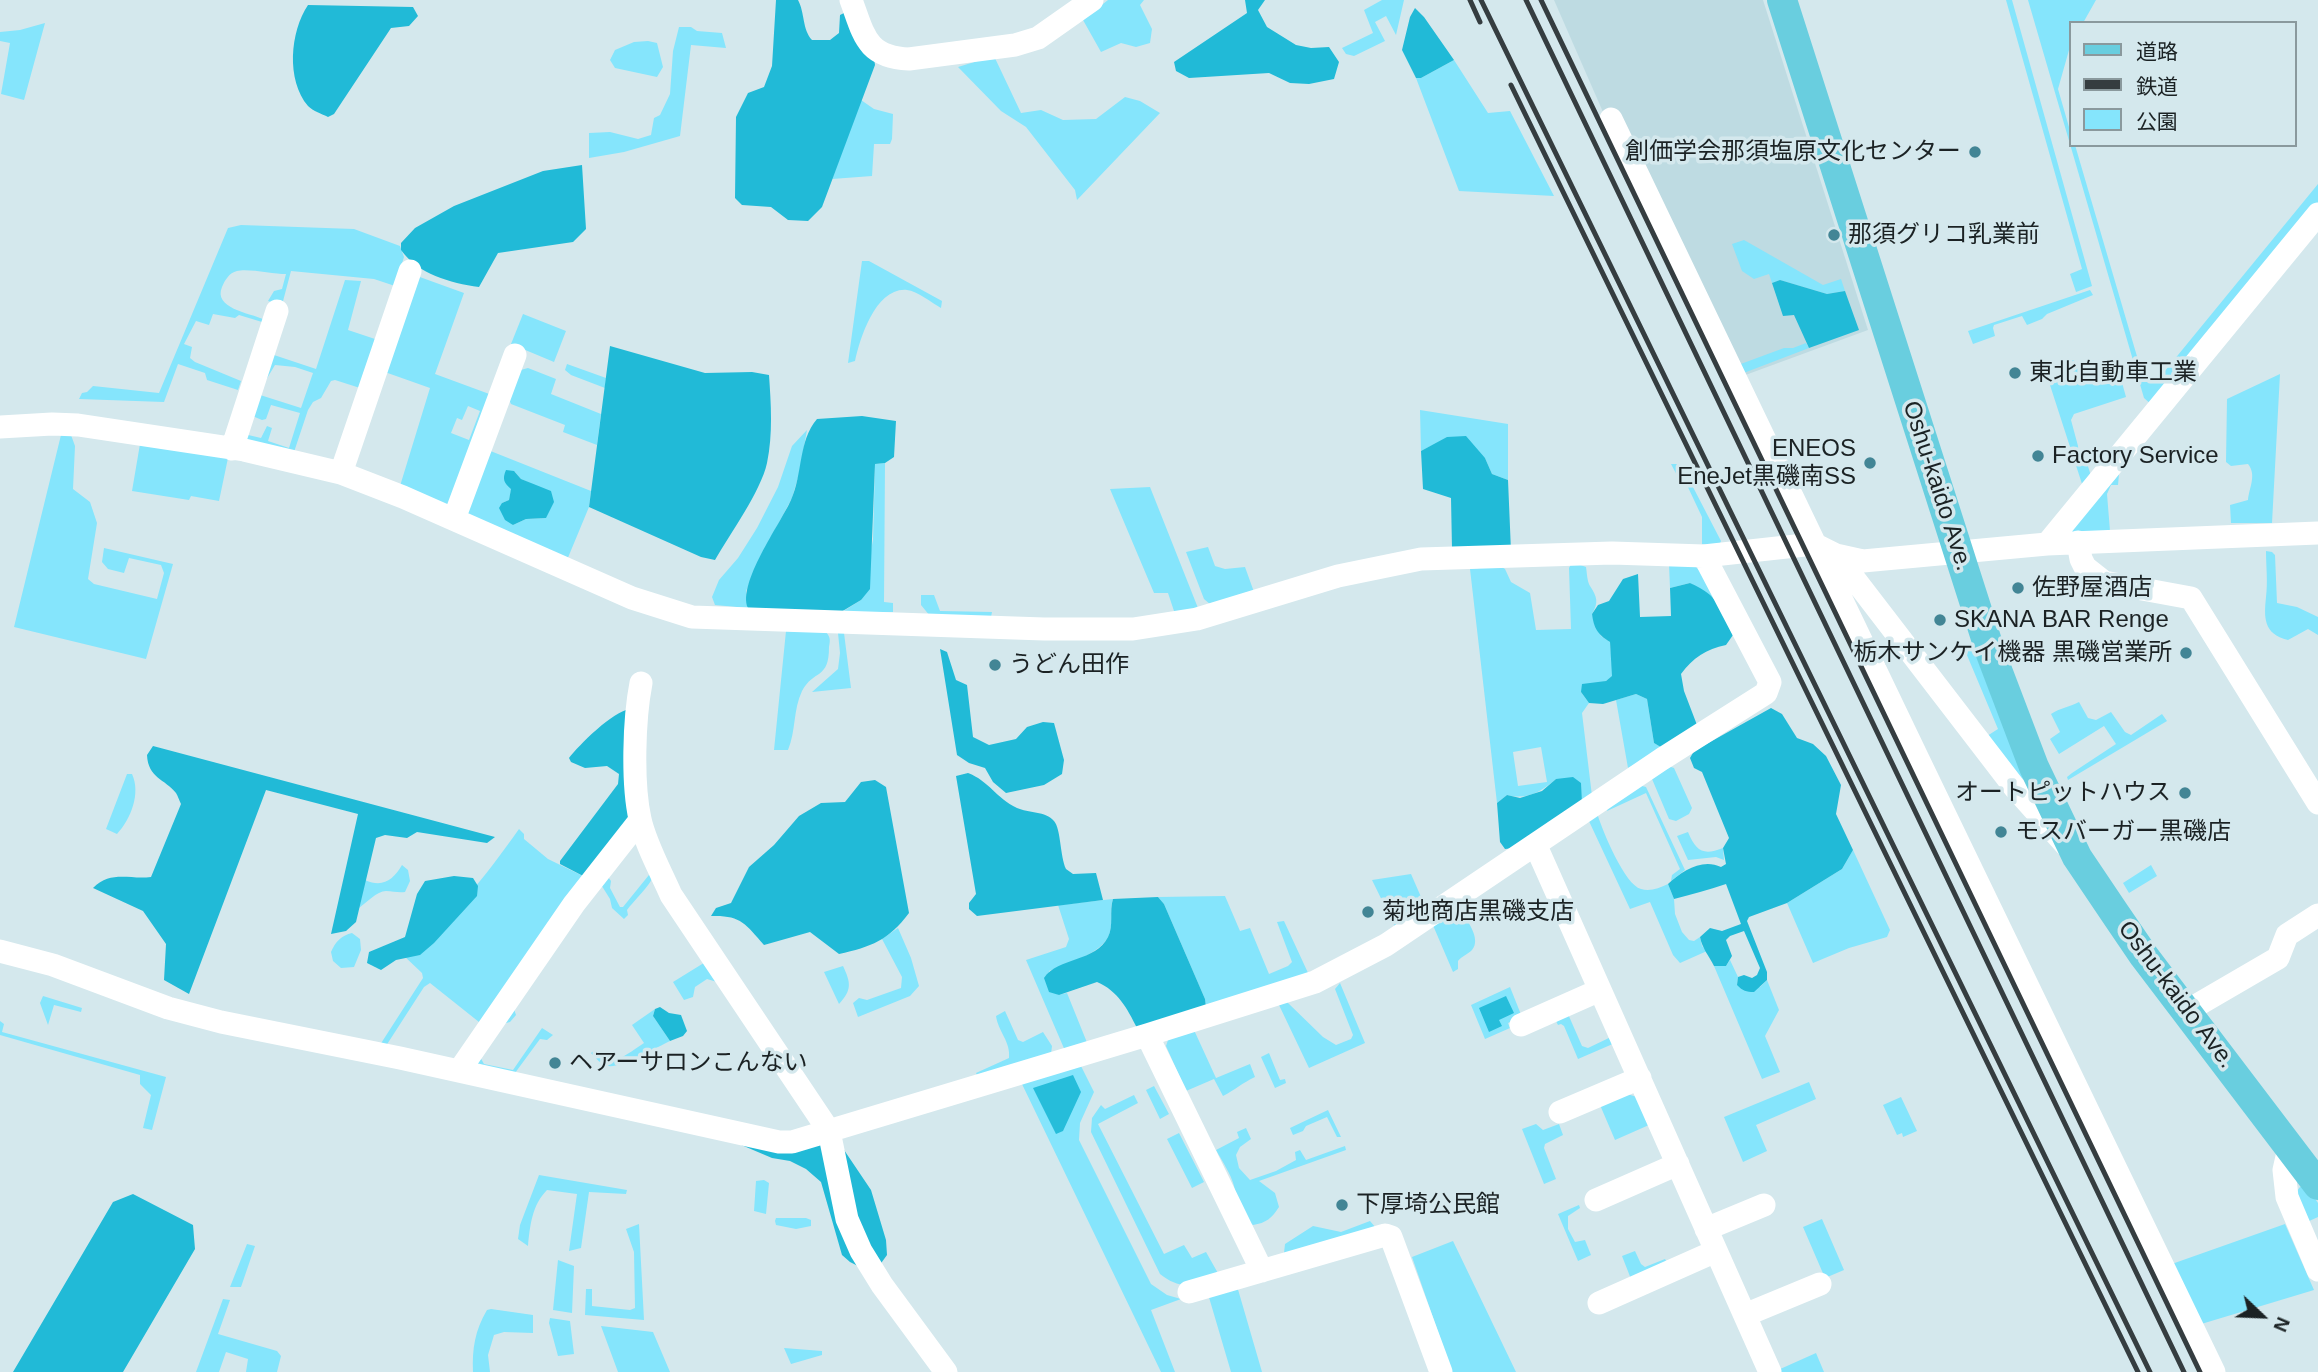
<!DOCTYPE html>
<meta charset="utf-8">
<style>
body{margin:0}
#map{position:relative;width:2318px;height:1372px;overflow:hidden;background:#d4e8ed;font-family:Arial,"Noto Sans JP",sans-serif}
canvas{display:block}
.legend{position:absolute;left:2069px;top:21px;width:228px;height:126px;box-sizing:border-box;background:#d4e8ed;border:2px solid #8a999d;margin:0;padding:9px 12px;list-style:none;font-size:21px;color:#1b2224}
.legend li{display:flex;align-items:center;gap:14px;height:35px}
.legend b{width:35px;border:2px solid #8a999d}
.north{position:absolute;left:2227px;top:1281px;width:70px;height:70px;-webkit-text-stroke:5px #d4e8ed;paint-order:stroke;rotate:113deg;font-size:19px;font-weight:700;line-height:28px;text-align:center;color:#1b2224}
.north::after{content:'';display:block;margin:auto;width:24px;height:32px;background:#1b2224;clip-path:polygon(50% 0,100% 100%,50% 72%,0 100%)}
</style>
<div id="map">
<canvas width="2318" height="1372"></canvas>
<ul class="legend">
<li><b style="height:9px;background:#69cedf"></b>道路</li>
<li><b style="height:9px;background:#353d40"></b>鉄道</li>
<li><b style="height:19px;background:#85e5fc"></b>公園</li>
</ul>
<div class="north">N</div>
</div>
<script>
const g = document.querySelector('canvas').getContext('2d');
g.lineJoin = 'round';
function fillPath(path, color) { g.fillStyle = color; g.fill(path, 'evenodd'); }
function trace(path, color, width, dash) { g.strokeStyle = color; g.lineWidth = width; g.lineCap = dash ? 'butt' : 'round'; g.setLineDash(dash || []); g.stroke(path); }
function write(font, color, halo, rows, align = 'center') {
  g.font = font + ' Arial,"Noto Sans JP",sans-serif'; g.lineWidth = 7; g.setLineDash([]); g.textBaseline = 'middle'; g.strokeStyle = halo; g.fillStyle = color; for (const [text, x, y, turn = 0] of rows) {
    g.save(); g.translate(x, y); g.rotate((+turn || 0) * Math.PI / 180); g.textAlign = isNaN(turn) ? turn : align; if (halo) g.strokeText(text, 0, 0); g.fillText(text, 0, 0); g.restore();
  }
}
const built = new Path2D(`
 M1554,0h209l105,330 -128,47 -125,-268 -12,3z`);
const green = new Path2D(`
 M1108,0h36l-4,5 12,24 -2,14 -14,4 -15,-4 -20,9 -18,-32z
 M1382,0h22l-8,35 -10,-19 -11,6 10,19 -31,15 -8,-2 -4,-6 31,-15 -9,-23z
 M2006,0h6l80,286 -16,6 -6,-18 12,-5z
 M2028,0h68l-13,23h-12v20l-13,46 13,45v11h4l66,225 9,6 10,1 158,-193v21l-165,201 -9,-8z
 M45,23l-21,77 -23,-6 9,-51 -10,-2v-9l20,-2z
 M679,27h12l6,4 25,2 4,15 -35,-3 -11,91 -56,16 -35,6v-25l21,-1 28,7 13,-4 3,-17 6,-3 10,-21 3,-43z
 M648,41l9,2 6,24 -6,10 -42,-9 -5,-8 5,-10 19,-8z
 M994,56l27,57 20,-3 22,10 33,-1 29,-22 15,4 20,12 -83,87 -2,-10 -49,-63 -25,-16 -43,-44z
 M1454,60l34,53 22,-2 44,85 -95,-5 -43,-113h5z
 M861,100l13,9 19,5 -1,25 -2,5h-16l-2,32 -40,3z
 M241,225l113,4 46,17 4,11 -9,29 -21,-7 -83,-8 -9,34 -14,-4 6,-10 8,-2 4,-15c-12,0 -39,-6 -49,-3 -8,2 -12,9 -15,16 -9,21 27,26 41,32l-1,3 -23,-7 -4,3 -22,-4 -4,11 -13,-4 -12,23 8,3 -2,11 5,4 46,19 -3,9 -31,-10 -2,-7 -27,-9 -14,38 -85,-3 3,-6 5,-1 6,-6 66,7 69,-165z
 M1744,240l79,45 18,-6 4,12 -18,3 -47,-14 -8,3 -3,-9 -15,5 -12,-8 -10,-27z
 M862,261h7l73,40 -1,7c-9,-5 -24,-17 -34,-18 -31,-3 -47,48 -52,71l-7,2z
 M417,276l47,17 -29,81 57,21 -43,112 -49,-21 30,-98 -48,-17zM468,406l12,5 -11,29 -18,-7 6,-15 5,2z
 M345,280l16,1 -13,49 27,9 -15,49 -25,-8 -4,1 -10,17 -8,4 -5,8 -14,42 -46,-9 -4,-9 17,4 6,-12 5,2 -4,13 21,7 11,-35 -29,-8 -5,14 -4,1 -12,-5 7,-21 44,14 12,-35 -18,-6 -20,-2 -9,15 5,-26 45,15z
 M2090,290l3,5 -46,19 -5,5 -15,6 -5,-9 -28,9 -1,3 2,8 -22,8 -5,-13z
 M523,314l43,17 -12,31 -43,-18z
 M1806,343l3,5 -68,26 -3,-9 46,-17h9z
 M2073,360l9,4 5,7 29,-10 10,36 -52,17 -3,6 7,26 1,15 8,2 4,13 -8,11 -34,-105c11,-7 13,-16 24,-22z
 M567,364l39,14 -1,10 -34,-13 -6,-5z
 M528,368l28,11 -5,15 50,20 -4,31 -34,-13 2,-7 -54,-21 -4,-9 10,-24z
 M2280,374l-8,149h-41l-1,-18 18,-5c1,-12 9,-25 0,-36l-17,2 -5,-4 1,-63z
 M1420,410l88,14v56l-16,-6 -7,-16 -52,-13 -12,6z
 M807,430l-8,44 -7,24 -32,60 -14,33 2,17 -33,-3 -3,-8 7,-17 19,-22 19,-30 21,-41 14,-41z
 M61,435h10l4,11 -2,43 17,13 7,21 -9,56 6,5 63,15 7,-26 -3,-8 -32,-7 -5,15 -16,-4 -6,-7 2,-14 69,16 -27,95 -132,-32z
 M140,444l88,14 -9,43 -28,-5 -2,4 -57,-9z
 M488,450l103,41 -2,16 -22,53 -103,-45zM515,472l6,7 9,4 16,35 -20,1 -13,6 -11,-22 7,-3z
 M885,463l-1,139 9,1v9h-51l19,-12 12,-60 2,-76z
 M1671,464h10l40,77 -2,5 -17,-2v-27l-16,-34 -6,-2z
 M2119,474l-1,11h-7l-4,9 3,37 -40,1z
 M1150,487l48,121 -23,6 -7,-21h-14l-44,-104z
 M1208,547l7,19 10,3 20,-2 9,25 -43,13 -7,-6 -18,-47z
 M2266,551l6,1 3,3 2,48 20,4 21,10v18l-10,-6 -20,11c-25,-6 -24,-23 -22,-43 2,-15 0,-31 0,-46z
 M1572,562l14,5c1,6 1,14 4,19 7,11 9,16 2,28l9,22 9,6 3,34 -7,5 -25,11 8,11 -7,10 10,83 -10,7 -26,-24c-15,13 -29,21 -49,16l-10,8 -27,-234 30,-3 5,3 6,13 19,11 6,37 35,-1 -2,-61zM1541,747l6,35 -29,4 -5,-34z
 M1669,564l26,2 11,11 11,23 -27,-17 -20,5z
 M921,595h13l6,16 52,1 -1,5 -61,-1 -9,-11z
 M786,631l40,1c5,6 4,9 3,15 0,33 -15,22 -27,44 -9,19 -6,40 -14,59h-14z
 M838,633h6l7,55 -39,4 26,-23 2,-16z
 M1972,645l51,132 -1,4 -35,-45 11,-7 -34,-81z
 M1636,694l11,5 7,44 10,6 -36,19 -12,-68z
 M2079,702l9,16 8,2 15,-8 14,20 6,3 31,-21 5,7 -99,59 -1,-3 5,-4 44,-29 -12,-18 -45,28 -9,-15 10,-7 -9,-18c9,-6 18,-7 28,-12z
 M1668,766l6,2 18,40 -3,6 -13,7 -7,-2 -17,-40z
 M127,774h5c9,19 -1,45 -15,60l-11,-5z
 M1638,785l8,2 39,83 -14,11 1,-6 8,-6 -34,-76 -39,18 2,-7z
 M1594,815l4,1c5,16 27,69 43,73 9,3 18,-1 27,-5l6,15 1,15 7,18 7,8 5,1 6,-4 2,9 5,5 -27,12 -7,-8 -23,-53 -20,7 -42,-90z
 M519,829l5,5v5l24,20 39,19 -103,148 -54,-43 -6,4 -40,62 -6,-1 45,-70 -1,-5 -19,-18c48,-34 82,-78 116,-126z
 M1688,832c8,19 15,24 35,16l1,12 -8,-3 -28,3 -11,-24z
 M638,833l4,1c18,47 17,38 -15,76l1,5 -4,4 -12,-11 -2,-9 -10,-16 2,-6h6l3,4 -1,7 10,19h3l30,-37 -9,-26 -12,-6z
 M1853,850l37,80 -3,7 -38,11 -36,15 -26,-60 55,-34z
 M402,865l6,5 2,11 -5,11c-7,1 -12,-1 -19,-1 -9,0 -20,12 -27,17l6,-28c18,8 28,0 37,-15z
 M2151,865l6,11 -28,17 -6,-10z
 M1411,874l14,32 -30,21 -23,-47z
 M1225,896l15,35 10,-3 19,46 19,-8 4,-4 -15,-40 7,-1 25,54 -103,32 -1,-8 -41,-95 -6,-7z
 M1113,899c-4,11 0,22 -3,33 -5,21 -44,32 -61,39l9,24 9,-2 21,52 -22,8 -40,-93 40,-13 3,-8 -11,-34z
 M1458,910c8,7 24,29 14,40 -4,4 -10,6 -14,11v8l-5,3 -21,-49z
 M898,928l13,30 8,28 -9,10 -52,21 -5,-14 6,-5 8,2 34,-12 1,-11 -20,-38z
 M352,933l8,6 1,11 -7,17 -13,1 -8,-7 -2,-9c4,-10 11,-17 21,-19z
 M1730,960l8,17 -1,8 23,2 7,-7 12,30 -14,26 15,36 -18,7 -48,-113h12z
 M707,961l10,21 -10,-3 -12,8 -2,10 -9,3 -11,-18z
 M843,966c8,17 9,24 -4,38l-15,-32z
 M1340,983l25,60 -56,25 -30,-63 8,-3 36,35 13,8 15,-6 2,-4 -18,-46z
 M1510,987l12,30 -14,6 2,5 -25,11 -14,-34z
 M43,996l39,12 -1,4 -27,-7 -6,20 -8,-22z
 M510,1008l4,1 2,6 -6,7 -8,2 -23,31 5,9 29,6 29,-42 11,7 -6,5 -7,-1 -25,34 -39,-7 -4,-5z
 M655,1009l-2,7 17,25c-13,6 -47,27 -62,25 -7,-1 -13,-9 -17,-13l4,-3c20,18 30,5 49,-7l-12,-18z
 M1005,1011l13,29 5,2 20,-10 9,14 -1,8 -72,26 -3,-7 33,-15c2,-16 -11,-27 -13,-42z
 M1568,1014l14,32 6,2 25,-12 2,7 -37,16 -14,-33 -3,-2 -3,1 -3,-6z
 M0,1021l4,3 -2,8 164,45 -14,53 -9,-2 8,-33 -11,-11v-9l-140,-40z
 M1194,1030l22,48 34,-14 5,13c-13,6 -20,13 -32,19l-9,-17 -28,12 -20,-45 3,-9z
 M1269,1053l11,27 5,-1 1,4 -11,5 -14,-31z
 M1079,1062l15,30 -14,31 -1,17 72,144 16,11 14,4 -30,11 24,62h-14l-140,-290z
 M1809,1082l7,17 -60,26 11,26 -24,11 -19,-45z
 M1154,1086l15,28 -9,5 -14,-29z
 M1627,1094l10,3 12,28 -34,15 -15,-35z
 M1134,1095l4,8 -40,21 66,130 20,-9 8,13 14,-6 13,23c-25,9 -36,17 -59,-1l-69,-142 1,-14 9,-13 4,4z
 M1901,1097l16,34 -14,6 -1,-4 -5,2 -14,-30z
 M1328,1110l13,27h-4l-10,-20 -21,9 -3,5 -10,4 -3,-7z
 M1536,1124l7,6 16,-6 4,11 -18,9 -1,4 12,31 -12,5 -22,-55z
 M1246,1128l5,11 -11,8 -4,8 3,13 11,12 26,-9 20,-11 -1,-8 5,-2 6,10 39,-14 1,4 -87,31 16,12 4,14c-7,11 -13,16 -26,18 -13,-9 -16,-25 -19,-39 -3,-12 -12,-25 -18,-36l23,-12 -2,-6z
 M1179,1133l25,49 -12,6 -25,-49z
 M539,1175l88,15 -1,4 -37,-2 -8,56 -12,3 8,-57 -30,-4c-15,15 -17,36 -19,56l-10,-7 2,-14z
 M764,1180l5,3 -3,31 -12,-3 2,-30z
 M2300,1187h7l11,16v14l-11,5 -10,-31z
 M1579,1205l1,3 -12,8v13l7,13 10,-2 6,15 -13,6 -20,-47z
 M776,1218h30l5,2v6l-15,3 -20,-4 -1,-4z
 M1822,1219l22,51 -19,8 -22,-51z
 M1370,1221l6,7 -92,25 1,-9 28,-18 28,6z
 M639,1224l5,96 -59,-5 1,-26h6v17l38,4 5,-2 -1,-56 -8,-23z
 M2285,1224l29,66 -116,35 -29,-60z
 M1453,1241l63,131h-64l-40,-115z
 M247,1244l8,2 -14,41h-11z
 M1635,1251l6,13 4,3 20,-8 4,7 -38,13 -9,-23z
 M558,1260l16,6 -2,47 -19,-3z
 M1237,1286l25,86h-31l-23,-78z
 M223,1299l7,1 -12,34 59,17 4,5 -4,16h-31l2,-13 -22,-7 -7,20h-23z
 M491,1309l42,6v18l-29,-1 -10,3 -6,20 2,17h-17c-1,-23 2,-42 14,-62z
 M550,1318l20,3 4,33 -16,2 -9,-33z
 M601,1326l52,6 17,40h-52z
 M784,1348l38,3v4l-31,9z
 M1816,1353l8,19h-45l-1,-2z`);
const forest = new Path2D(`
 M776,0h22c7,13 4,29 14,40h18l9,-7 1,-18 6,-3 25,25 4,28 -53,142 -14,14 -20,-1 -17,-13 -29,-2 -7,-7 1,-81 12,-24 16,-6 8,-21z
 M1245,0h20l-7,10 9,17 29,18 15,3 18,-1 10,15 -5,17 -25,5 -19,-1 -21,-10 -80,5 -13,-7 -2,-9 73,-49z
 M308,5l105,2 5,9 -9,10 -18,2 -57,86 -6,3c-6,-3 -15,-6 -20,-11 -22,-26 -18,-74 0,-101z
 M1415,8l9,9 30,43 -33,18h-5l-14,-28 8,-33z
 M582,165l4,64 -13,13 -75,11 -19,34c-29,-4 -61,-13 -78,-37v-7l14,-15 39,-22 89,-35z
 M1780,280l47,14 18,-3 14,39 -50,18 -15,-33 -11,1 -11,-33z
 M610,346l95,27 47,-1 17,3c2,29 4,59 -2,88 -6,28 -37,71 -52,97l-14,-3 -112,-50z
 M862,416l34,5 -2,36 -9,6 -10,1 -5,125 -9,11 -20,12 -93,-4c-11,-24 32,-84 43,-108 12,-26 7,-59 26,-81z
 M1466,436l19,22 7,16 16,6 3,71 -59,-2 -1,-51 -28,-9 -2,-38 26,-14z
 M506,470l8,1 7,8 30,12 3,11 -8,16 -20,1 -13,6 -8,-5 -6,-12 3,-5 7,-3 2,-11c-7,-6 -9,-10 -5,-19z
 M1638,574l2,43 31,-1 -1,-28 20,-5c30,14 30,24 43,52l-7,10c-20,4 -33,13 -45,29l3,17 13,34 -33,24 -10,-6 -7,-44 -11,-5 -33,10 -14,-1 -8,-11 1,-8 24,-3 6,-5 -2,-34c-13,-8 -16,-14 -18,-28l6,-9 11,-4 14,-22z
 M940,649l7,3 9,28 11,5 6,52 16,8 27,-6 11,-12 16,-5 11,1 10,37 -2,14 -18,11 -38,8 -13,-11 -8,-14 -16,-5 -12,-8z
 M1771,708l11,6 15,24 16,6 13,12 15,29 -5,29 17,36 -11,19 -55,34 -38,14 -2,4 20,51v8l-13,12c-8,0 -11,-1 -17,-7l1,-8 6,-2 8,3 5,-3 3,-7 -16,-37 -14,5 -4,4 6,16 -6,10h-12c-5,-10 -12,-18 -14,-29l10,-9 12,3 19,-7 -15,-40c-18,6 -34,10 -52,15l-6,-15c14,-13 34,-26 53,-17l5,-3 -3,-16 6,-10 -27,-66 -8,-4 -4,-10 4,-7z
 M630,709l7,106 -50,63 -27,-14v-3l58,-77 1,-10 -12,-8 -22,2 -14,-6 -2,-4c10,-13 44,-47 61,-49z
 M153,746l342,91 -8,6 -70,-11 -10,6 -22,-3 -9,3 -20,84 -10,9 -15,3 27,-120 -92,-24 -77,204 -25,-14 2,-36 -23,-33 -50,-23c18,-18 37,-8 58,-11l30,-73c-2,-4 -3,-8 -5,-11 -11,-14 -28,-15 -29,-38z
 M968,773c21,8 28,25 49,35 11,5 29,3 37,13 7,8 6,35 12,48l7,5 23,-1 7,27 -126,16 -8,-7v-6l7,-9 -20,-118z
 M1573,777l8,6 1,20 -67,45 -10,1 -5,-7 -3,-39 10,-8 13,3 22,-7 14,-12z
 M875,780l11,7 23,126c-20,27 -38,34 -70,41l-29,-22 -46,13c-19,-22 -24,-30 -53,-29l5,-8 15,-5 18,-36 25,-22 25,-29 22,-13 24,-1 16,-20z
 M454,876l19,2 5,8 -1,10 -43,47 -14,12 -24,5 -15,10 -14,-7 2,-11 36,-15 12,-43 8,-13z
 M1158,897l6,7 41,95 1,8 -69,21c-10,-20 -19,-37 -40,-46l-38,13 -10,-3 -5,-14c14,-21 52,-16 64,-41 6,-11 1,-26 5,-38z
 M660,1007l9,6 12,2 6,16 -4,5 -13,5 -17,-25 2,-7z
 M838,1141l33,49 15,50 1,15 -8,11 -11,5 -18,-9 -8,-7 -21,-73 -15,-13 -16,-8 -18,-3 -33,-14z
 M133,1194l60,31 2,24 -72,123h-110l100,-170z`);
const water = new Path2D(`
 M1506,996l8,17 -15,7 3,6 -13,6 -10,-24z
 M1073,1075l8,17 -18,39 -7,3 -23,-46z`);
const minor = new Path2D(`
 M851,0c13,35 15,57 58,59l106,-14 23,-7 54,-38
 M1611,119c201,418 400,836 603,1253
 M0,427l52,-3 26,1 166,25 97,23 62,24 229,101 60,19 352,12h89l64,-10 141,-43 83,-17 191,-6 92,3 110,-12 22,11 27,6 184,-17 271,-11
 M232,449l45,-138
 M341,473l69,-202
 M454,519l61,-164
 M2078,542l3,17 4,8 19,15 87,16 127,205
 M2047,544l271,-330
 M1836,555l179,233 51,57
 M641,683c-7,36 -9,100 -1,136 5,24 21,53 31,76l158,236 18,88 14,32 21,34 64,87
 M1536,846l234,526
 M0,951l53,14 115,43 53,14 179,36 379,84h13l355,-107 168,-53 71,-37 276,-186 104,-66 4,-11 -66,-126
 M2187,1011l91,-53 9,-23 31,-20
 M1521,1025l79,-35
 M1147,1035l115,236
 M459,1071l115,-167 66,-84
 M1560,1112l80,-34
 M2289,1148l-5,22 3,27 31,73
 M1596,1200l82,-36
 M1706,1229l58,-24
 M1189,1292l196,-57 6,2 50,135
 M1599,1303l117,-52
 M1745,1315l75,-31`);
const major = new Path2D(`
 M1782,0l209,654 43,113 43,90 37,55 30,44 174,229`);
const rail = new Path2D(`
 M1470,0l10,22
 M1481,0l669,1372
 M1526,0l658,1372
 M1541,0l659,1372
 M1511,85l627,1287`);
const markers = [
 [1975,152,7,"#428595"],
 [1834,235,7,"#428595"],
 [2015,373,7,"#428595"],
 [2038,456,7,"#428595"],
 [1870,463,7,"#428595"],
 [2018,588,7,"#428595"],
 [1940,620,7,"#428595"],
 [2186,653,7,"#428595"],
 [995,665,7,"#428595"],
 [2185,793,7,"#428595"],
 [2001,832,7,"#428595"],
 [1368,912,7,"#428595"],
 [555,1063,7,"#428595"],
 [1342,1205,7,"#428595"]
];
const poiNames = [
 ["創価学会那須塩原文化センター",1961,152,"right"],
 ["那須グリコ乳業前",1848,235],
 ["東北自動車工業",2029,373],
 ["ENEOS",1856,449,"right"],
 ["EneJet黒磯南SS",1856,477,"right"],
 ["Factory Service",2052,456],
 ["佐野屋酒店",2032,588],
 ["SKANA BAR Renge",1954,620],
 ["栃木サンケイ機器 黒磯営業所",2172,653,"right"],
 ["うどん田作",1009,665],
 ["オートピットハウス",2171,793,"right"],
 ["モスバーガー黒磯店",2015,832],
 ["菊地商店黒磯支店",1382,912],
 ["ヘアーサロンこんない",569,1063],
 ["下厚埼公民館",1356,1205]
];
const streetNames = [
 ["Oshu-kaido Ave.",1937,486,72],
 ["Oshu-kaido Ave.",2176,995,53]
];
fillPath(built, '#bedbe2');
fillPath(green, '#85e5fc');
fillPath(forest, '#21bad7');
fillPath(water, '#26bdda');
trace(minor, '#fff', 23);
trace(major, '#69cedf', 30);
trace(rail, '#353d40', 5);
for (const [x, y, r, color] of markers) { const dot = new Path2D(); dot.arc(x, y, r, 0, 2 * Math.PI); g.fillStyle = color; g.fill(dot); trace(dot, '#d4e8ed', 2.5); }
write('24px', '#1b2224', '#d4e8ed', poiNames, 'left');
write('24px', '#1b2224', '#d4e8ed', streetNames);
</script>
